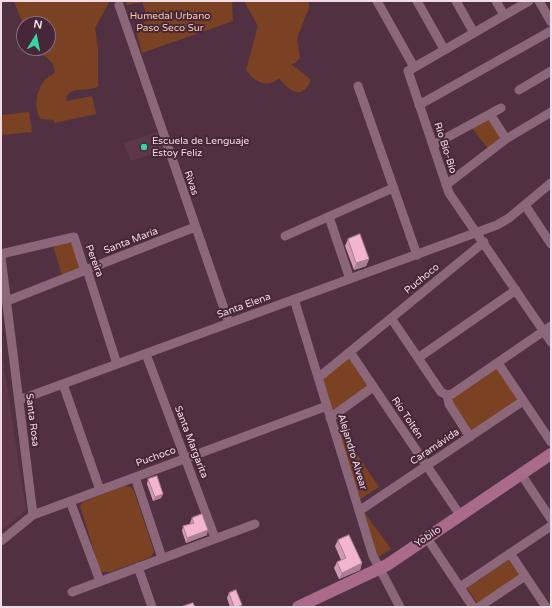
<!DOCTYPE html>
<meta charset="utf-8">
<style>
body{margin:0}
#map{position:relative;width:552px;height:608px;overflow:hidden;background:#513141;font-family:"Varela Round",sans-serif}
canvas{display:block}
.frame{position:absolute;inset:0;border:2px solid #f1dbe5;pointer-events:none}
.north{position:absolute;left:16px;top:16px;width:40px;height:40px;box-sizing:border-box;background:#462637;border:1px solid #8a6e7d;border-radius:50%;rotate:10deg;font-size:11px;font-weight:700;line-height:16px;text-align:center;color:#f1dbe5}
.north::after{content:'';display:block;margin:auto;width:14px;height:18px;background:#36d4a7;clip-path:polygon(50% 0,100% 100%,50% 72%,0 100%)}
</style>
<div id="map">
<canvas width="552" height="608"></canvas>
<div class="frame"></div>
<div class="north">N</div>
</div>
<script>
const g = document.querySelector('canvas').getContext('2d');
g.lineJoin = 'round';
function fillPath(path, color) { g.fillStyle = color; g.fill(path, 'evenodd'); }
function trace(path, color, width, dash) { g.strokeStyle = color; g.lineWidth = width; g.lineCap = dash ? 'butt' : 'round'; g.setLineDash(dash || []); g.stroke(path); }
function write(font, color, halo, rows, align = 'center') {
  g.font = font + ' "Varela Round",sans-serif'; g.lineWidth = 4; g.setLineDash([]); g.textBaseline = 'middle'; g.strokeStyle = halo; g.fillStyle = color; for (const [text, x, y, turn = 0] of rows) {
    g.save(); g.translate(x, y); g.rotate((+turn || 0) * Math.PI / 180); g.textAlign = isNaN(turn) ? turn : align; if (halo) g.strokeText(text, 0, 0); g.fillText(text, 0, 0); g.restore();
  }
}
const built = new Path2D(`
 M157,132l6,18 -32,11 -7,-18z
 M1,347l25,163 -25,21z`);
const green = new Path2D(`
 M14,1h96l-15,27 3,21v37c-9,7 -25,-1 -32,11l1,4 25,-5 4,18 -42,9v-3l-13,-1c-8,-10 -5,-29 4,-39 3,-4 7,-4 10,-8l-2,-8 -16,-16h11v-24h-24v3z
 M126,1h106l1,20 -91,32 -7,-26 14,-7 -7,-18 -15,3z
 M244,1h65v7l-12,30 3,20 -5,5 -4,1 19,15c0,4 -1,5 -4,9 -9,11 -21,-2 -27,-10 -12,11 -24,4 -33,-8l12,-44z
 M29,112l3,20 -31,3v-20z
 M488,117l14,22 -13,11 -17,-22z
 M70,240l10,26 -1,2 -17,7 -9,-29z
 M349,357l19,30 -35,24 -10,-29 2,-5z
 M497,368l23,33 -49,32 -22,-32z
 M336,423l43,64 -20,13z
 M124,486l7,1 3,4 20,60 -3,6 -41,15h-8l-3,-5 -19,-61 3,-4z
 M364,512l27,37 -13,8z
 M509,560l11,16 -43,27 -10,-15z`);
const minor = new Path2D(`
 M377,1l37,66
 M417,1l27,48
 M456,1l18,32
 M496,1l8,14
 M529,1l-121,70 41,122 102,149
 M539,1l12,21
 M119,5l110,318
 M358,86l59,169
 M519,90l32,-19
 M419,105l132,-74
 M490,114l16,25
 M433,145l68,-37
 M446,185l60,-46 45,-27
 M525,205l26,39
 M329,217l21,62
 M285,236l108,-48
 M1,254l73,-17 9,28 5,8 29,91
 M1,257l32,258
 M294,299l79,257 27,51
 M7,301l188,-74
 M391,318l50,74 6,3 2,9 21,33
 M350,352l110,163
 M146,354l69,184
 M418,358l98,-68
 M498,363l53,79
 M318,378l166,-136
 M63,384l37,106
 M447,395l5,-1 99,-68
 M19,400l478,-175 12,-7 42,-35
 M330,418l43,-31
 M521,474l30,45
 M135,477l27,81
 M70,501l30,80
 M359,511l164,-110
 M427,538l46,69
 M1,541l32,-26 294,-109
 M510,553l36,54
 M138,567l14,40
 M460,587l91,-61
 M72,592l183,-68
 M479,607l46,-31`);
const major = new Path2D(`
 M298,607l89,-42 164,-111`);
const wall = new Path2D(`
 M348,239l21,20 -3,7 -12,4 -9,-24z
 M148,479l15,15 -2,4 -8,3 -6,-17z
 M192,518l15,17 -21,8 -4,-12 1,-5 8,-2 -1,-1z
 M338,540l24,23 -2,7 -21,9 -5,-11 3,-6 4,-2 -6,-14z
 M229,593l12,14h-11l-3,-9z`);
const shadedWall = new Path2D(`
 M369,259l-3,7 -12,4 2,-7z
 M163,494l-2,4 -8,3 2,-4z
 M208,530l-1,5 -21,8 1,-5z
 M362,563l-2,7 -21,9 3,-6z`);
const building = new Path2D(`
 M360,234l9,25 -13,4 -8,-24z
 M157,476l6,18 -8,3 -7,-18z
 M202,514l6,16 -21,8 -4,-12 11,-3 -2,-5z
 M349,535l13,28 -20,10 -5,-11 9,-4 -8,-18z
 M236,590l6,15 -5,2h-3l-5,-14z
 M193,603l2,4h-14z`);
const markers = [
 [144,147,4,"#36d4a7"]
];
const parkNames = [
 ["Humedal Urbano",170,16],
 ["Paso Seco Sur",170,28]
];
const poiNames = [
 ["Escuela de Lenguaje",152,141],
 ["Estoy Feliz",152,153]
];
const streetNames = [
 ["Río Bío-Bío",445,148,72],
 ["Rivas",191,183,71],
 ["Santa María",131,241,-21],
 ["Pereira",94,261,69],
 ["Puchoco",422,279,-39],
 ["Santa Elena",244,306,-20],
 ["Río Toltén",407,418,56],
 ["Santa Rosa",32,420,83],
 ["Santa Margarita",191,442,69],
 ["Caramávida",435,447,-34],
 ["Alejandro Alvear",352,452,73],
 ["Puchoco",156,457,-20],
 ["Yobilo",428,537,-34]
];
fillPath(built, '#5f374b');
fillPath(green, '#7a4222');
trace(minor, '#8c6779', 9);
trace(major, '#aa6b8b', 12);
fillPath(wall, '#d19bb5');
fillPath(shadedWall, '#aa7e93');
fillPath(building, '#f3b4d2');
trace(building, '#aa7e93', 1);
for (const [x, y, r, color] of markers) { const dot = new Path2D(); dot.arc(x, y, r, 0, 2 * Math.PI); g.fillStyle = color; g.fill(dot); trace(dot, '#462637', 1.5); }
write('10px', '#fbc9af', '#462637', parkNames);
write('10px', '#f1dbe5', '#462637', poiNames, 'left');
write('10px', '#f1dbe5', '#462637', streetNames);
</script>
